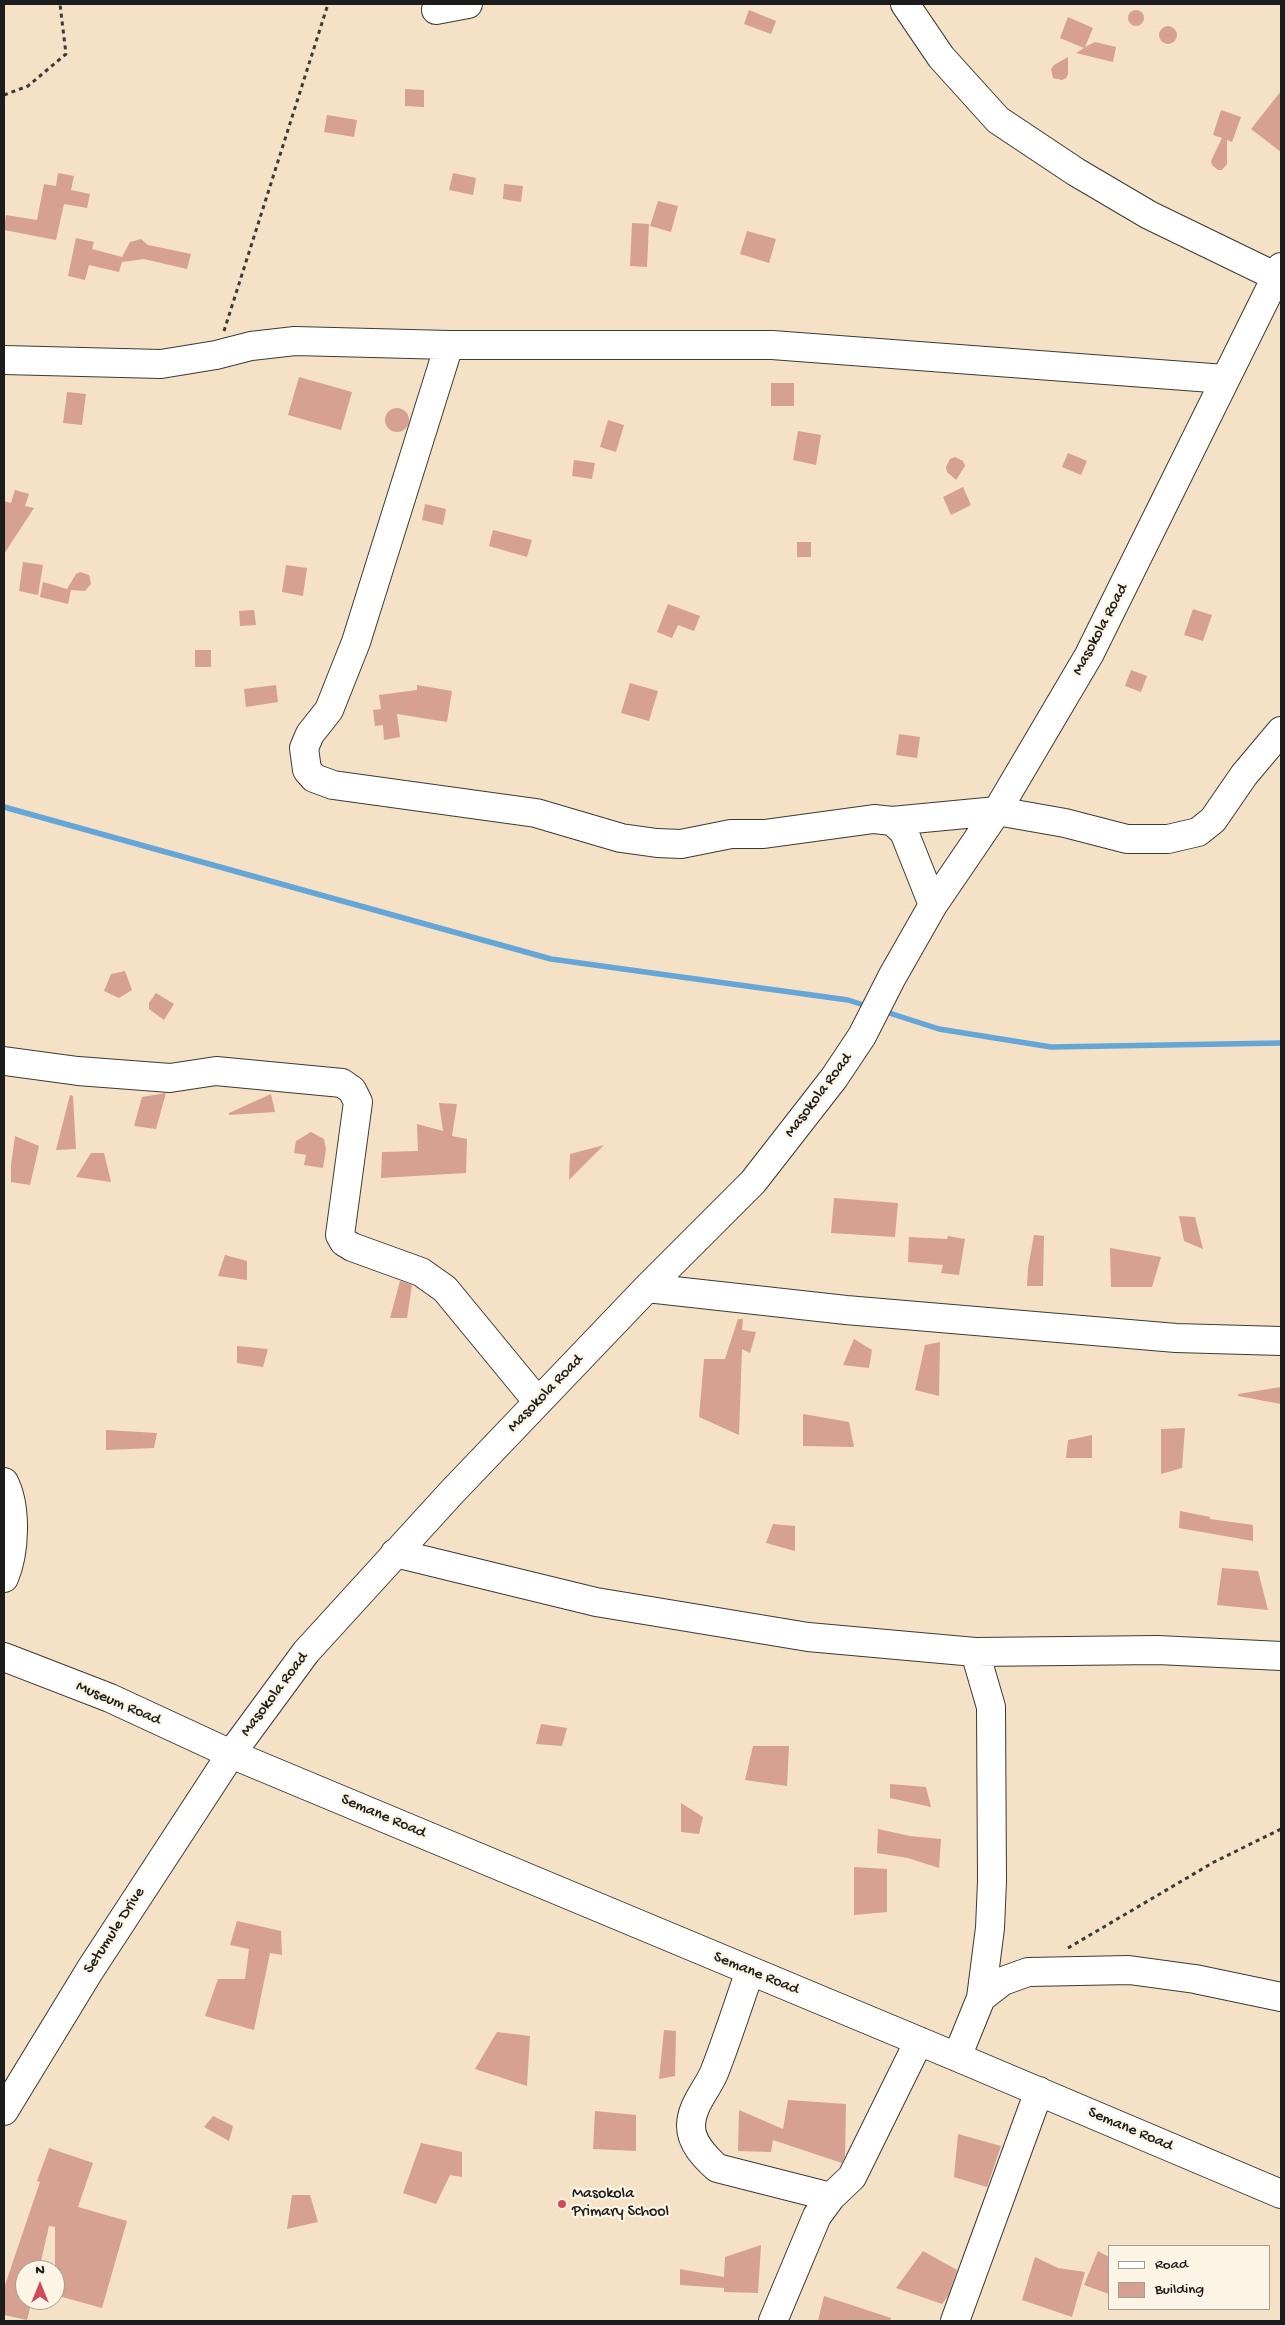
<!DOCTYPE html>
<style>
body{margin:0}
#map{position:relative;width:1285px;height:2325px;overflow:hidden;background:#f5e1c5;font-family:"Gochi Hand",sans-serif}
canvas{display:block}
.frame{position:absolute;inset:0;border:5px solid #1c1c1c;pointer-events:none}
.legend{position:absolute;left:1108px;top:2245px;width:162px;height:65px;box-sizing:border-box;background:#fcf5e5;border:1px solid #a29e95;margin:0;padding:6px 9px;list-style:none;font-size:15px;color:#1c1c1c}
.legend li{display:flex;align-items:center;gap:10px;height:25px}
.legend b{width:25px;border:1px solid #a29e95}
.north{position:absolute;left:15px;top:2260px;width:50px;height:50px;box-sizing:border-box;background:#fcf5e5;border:1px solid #a29e95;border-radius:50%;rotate:0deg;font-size:14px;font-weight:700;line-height:20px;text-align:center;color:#1c1c1c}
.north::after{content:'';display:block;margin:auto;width:18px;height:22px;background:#d1495b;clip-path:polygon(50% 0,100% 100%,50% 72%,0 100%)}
</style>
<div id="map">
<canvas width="1285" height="2325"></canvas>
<div class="frame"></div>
<ul class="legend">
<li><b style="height:6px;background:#fff"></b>Road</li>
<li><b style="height:14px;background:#d6a190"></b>Building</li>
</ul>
<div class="north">N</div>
</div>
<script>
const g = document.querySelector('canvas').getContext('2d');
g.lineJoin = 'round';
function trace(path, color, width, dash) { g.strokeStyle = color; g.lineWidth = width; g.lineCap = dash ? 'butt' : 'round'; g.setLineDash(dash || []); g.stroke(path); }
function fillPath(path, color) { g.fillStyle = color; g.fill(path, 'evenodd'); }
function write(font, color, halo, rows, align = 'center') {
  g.font = font + ' "Gochi Hand",sans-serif'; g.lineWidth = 4.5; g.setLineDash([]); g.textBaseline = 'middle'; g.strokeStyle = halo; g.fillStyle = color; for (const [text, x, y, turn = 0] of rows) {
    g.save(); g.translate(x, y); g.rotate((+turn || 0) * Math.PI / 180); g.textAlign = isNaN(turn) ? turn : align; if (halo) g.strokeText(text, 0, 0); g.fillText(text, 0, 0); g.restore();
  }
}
const stream = new Path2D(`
 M4,807l547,152 297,41 22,7
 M883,1011l56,18 112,18 230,-4`);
const building = new Path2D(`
 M1128 18a8 8 0 1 1 16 0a8 8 0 1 1-16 0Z
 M749,10l27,11 -5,13 -27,-10z
 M1068,17l25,11 -8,19 10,-5 21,5 -3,15 -37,-9 8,-5 -24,-10z
 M1159 35a9 9 0 1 1 18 0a9 9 0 1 1-18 0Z
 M1068,57v17l-2,4 -4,2 -9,-2 -2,-9 3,-4z
 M405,89l19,1v17l-19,-1z
 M1281,91v61l-30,-23z
 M1221,110l20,7 -9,25 -5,-2v24l-5,6h-4l-6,-5 -1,-4 11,-23 -9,-3z
 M327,115l30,5 -3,17 -30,-5z
 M58,173l16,3 -3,14 19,4 -3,14 -23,-4 -8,36 -52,-10 2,-15 31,5 7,-36 12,2z
 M453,173l23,5 -3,17 -24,-5z
 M504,184l19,2 -2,16 -18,-3z
 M658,201l20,5 -7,26 -21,-6z
 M632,223l17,1 -2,43 -17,-1z
 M747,231l29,8 -7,24 -29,-9z
 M76,238l18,4 -2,7 30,8 8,-15 11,-3 7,6 43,9 -4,15 -43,-10 -22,3 -3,10 -30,-7 -4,15 -17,-4z
 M299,377l53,15 -11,38 -53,-15z
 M771,383h23v23h-23z
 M67,392l19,2 -4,31 -19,-2z
 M385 420a12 12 0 1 1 24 0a12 12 0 1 1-24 0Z
 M608,420l16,5 -8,27 -16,-5z
 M798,431l23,4 -5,30 -23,-5z
 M1068,453l19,8 -6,14 -19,-8z
 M955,457l8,4 2,5 -9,14 -9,-8 -1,-5 4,-8z
 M574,460l21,3 -3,16 -20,-3z
 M963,487l8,18 -20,10 -8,-18z
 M15,490l14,4 -4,12 9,2 -30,46v-53l7,2z
 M425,504l21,5 -3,16 -21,-5z
 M493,530l39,10 -5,17 -38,-11z
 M797,542h14v15h-14z
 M23,562l20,3 -5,30 -19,-4z
 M286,565l21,3 -4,28 -21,-4z
 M80,572l9,3 2,9 -6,7 -14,-1 -3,14 -28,-7 3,-15 24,7 9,-15z
 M668,604l32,12 -6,15 -16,-6 -6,13 -15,-6z
 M1193,609l19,6 -9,26 -19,-6z
 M254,610l2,15 -16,1 -1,-15z
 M195,650h16v17h-16z
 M1131,670l16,6 -6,16 -16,-6z
 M630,683l28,8 -9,30 -28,-8z
 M276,685l2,17 -32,5 -2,-18z
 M417,685l35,6 -5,31 -50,-8 3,23 -16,3 -1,-15 -8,1 -2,-16 8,-1 -2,-14 38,-5z
 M899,734l21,3 -3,21 -21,-3z
 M125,971l7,19 -13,8 -15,-7 7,-17z
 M156,993l18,11 -10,16 -15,-11v-6z
 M166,1093l-10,36 -22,-3 8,-29z
 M271,1094l4,18 -46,3v-2z
 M70,1095l3,1 3,53 -20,1z
 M439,1103l18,1 -5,32 15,3 -1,34 -85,5 1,-26 36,-1 -1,-27 26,7z
 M311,1132l13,7 2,10 -3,19 -19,-3 2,-10 -12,-2 2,-12z
 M15,1136l24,10 -9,39 -19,-3v-17z
 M604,1145l-35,35 1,-26z
 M91,1153h13l7,29 -35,-5z
 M834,1198l64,5 -3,34 -64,-4z
 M1179,1216l16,1 8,32 -19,-8z
 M1034,1235l10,1 -1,50h-16l1,-18z
 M948,1236l17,3 -6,36 -18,-2 2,-8 -35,-3 1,-25 38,2z
 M1110,1248l51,9 -9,30h-41z
 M225,1255l22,6v19l-29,-4z
 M400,1281l12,4 -5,33h-17z
 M738,1319h5l-1,11 14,2 -6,21 -8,-4 -3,86 -40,-18 5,-58h21z
 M854,1339l18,11 -3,18 -26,-3z
 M940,1342l-1,54 -24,-6 10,-45z
 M237,1346l31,3 -5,18 -26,-4z
 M1281,1387v17l-43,-8v-2z
 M803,1414l46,8 5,25 -51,-1z
 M1185,1428l-3,40 -21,6v-45z
 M106,1430l51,3 -3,15 -48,2z
 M1092,1435v23h-26l2,-18z
 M1180,1511l30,6v2l43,6v16l-74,-13z
 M773,1524l22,2v25l-29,-8z
 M1222,1568l36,3 10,39 -51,-5z
 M541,1724l26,4 -5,18 -26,-2z
 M753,1746h36l-2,40 -42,-6z
 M890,1784l36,3 5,20 -41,-9z
 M681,1803l22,14 -4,17 -18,-2z
 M878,1829l32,7 31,3 -2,29 -31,-10 -31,-5z
 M854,1867l33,2v43l-33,3z
 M237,1921l44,10 1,24 -12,-2 -16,77 -49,-14 13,-37h27l4,-30 -19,-4z
 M664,2030l12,1 -1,45 -16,3z
 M497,2032l33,4 -3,50 -52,-17z
 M788,2100l58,4 -1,52 -3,7 -69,-23 -2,12 -33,-1 1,-41 44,19z
 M595,2111l41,4v36l-43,-2z
 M213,2116l20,10 -4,15 -25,-14z
 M958,2134l43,12 -14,41 -33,-10z
 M421,2143l41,9v25l-12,-2 -14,29 -33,-11z
 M49,2148l44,15 -15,44 49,14 -25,87 -47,-13v-68l-6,-1 -10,44h-14v30h7l-5,20 -23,-5v-27l36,-106 -3,-1z
 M292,2195h18l8,27 -31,7z
 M761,2245l-3,48 -34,-1v-4l-44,-3v-16l44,8 1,-20z
 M923,2251l34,19 -9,26 -6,8 -46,-16z
 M1098,2251l11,6v37l-25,-9z
 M1035,2257l23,11 27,4 -13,45 -50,-17z
 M824,2296l67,22 -1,3h-72z`);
const path = new Path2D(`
 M4,95l24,-9 38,-32 -6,-50
 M224,331l104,-327
 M1068,1948l146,-86 67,-33`);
const minor = new Path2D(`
 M905,4l36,53 57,63 78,52 73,43 132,64
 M436,10l32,-6
 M449,345l-93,297 -27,68 -19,24 -6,14 3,22 7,8 19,7 203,28 85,25 36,5 24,1 50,-10h33l110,-15 18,2 12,11 29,73
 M4,360l157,4 55,-9 35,-9 44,-5 154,4h323l453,34
 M892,821l105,-10 68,12 62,16h41l30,-7 15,-12 31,-45 37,-44
 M4,1061l74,10 92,7 46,-7 126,12 10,7 6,12 -18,133 4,7 8,5 69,25 24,17 93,113
 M647,1288l199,22 330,28 105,3
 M4,1482c13,25 11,71 0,96
 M395,1553l201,49 212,35 167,15 183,-2 123,6
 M975,1652l16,55 1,174 -2,47 -9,70
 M4,1657l106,41 121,56 726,303 324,137
 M750,1971c-12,34 -23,69 -36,102 -8,18 -23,33 -23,53 0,17 14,31 26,42l114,29
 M957,2057l24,-59 22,-17 25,-9 101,-2 66,9 86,18
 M4,2111l86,-141 141,-216 75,-102 146,-160 195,-204 106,-106 81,-104 28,-42 30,-59 41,-72 64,-94 92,-156 192,-388
 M773,2321l44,-105 14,-19 21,-20 67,-136
 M955,2321l84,-230`);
const markers = [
 [562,2204,5,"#d1495b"]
];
const streetNames = [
 ["Masokola Road",1101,630,-62],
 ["Masokola Road",819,1096,-53],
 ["Masokola Road",546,1394,-46],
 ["Masokola Road",275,1695,-53],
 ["Museum Road",118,1704,23],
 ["Semane Road",383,1817,23],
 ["Setumule Drive",115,1931,-57],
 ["Semane Road",756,1974,22],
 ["Semane Road",1130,2130,23]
];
const poiNames = [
 ["Masokola",572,2195],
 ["Primary School",572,2213]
];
trace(stream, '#63a6d7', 5.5);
fillPath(building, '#d6a190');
trace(minor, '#3d3a35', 30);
trace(path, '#3d3a35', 3, [4, 4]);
trace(minor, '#fff', 28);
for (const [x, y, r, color] of markers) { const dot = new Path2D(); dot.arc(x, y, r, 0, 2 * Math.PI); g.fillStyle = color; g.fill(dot); trace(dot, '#fcf5e5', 2); }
write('16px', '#1c1c1c', '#fcf5e5', streetNames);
write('16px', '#1c1c1c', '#fcf5e5', poiNames, 'left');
</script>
